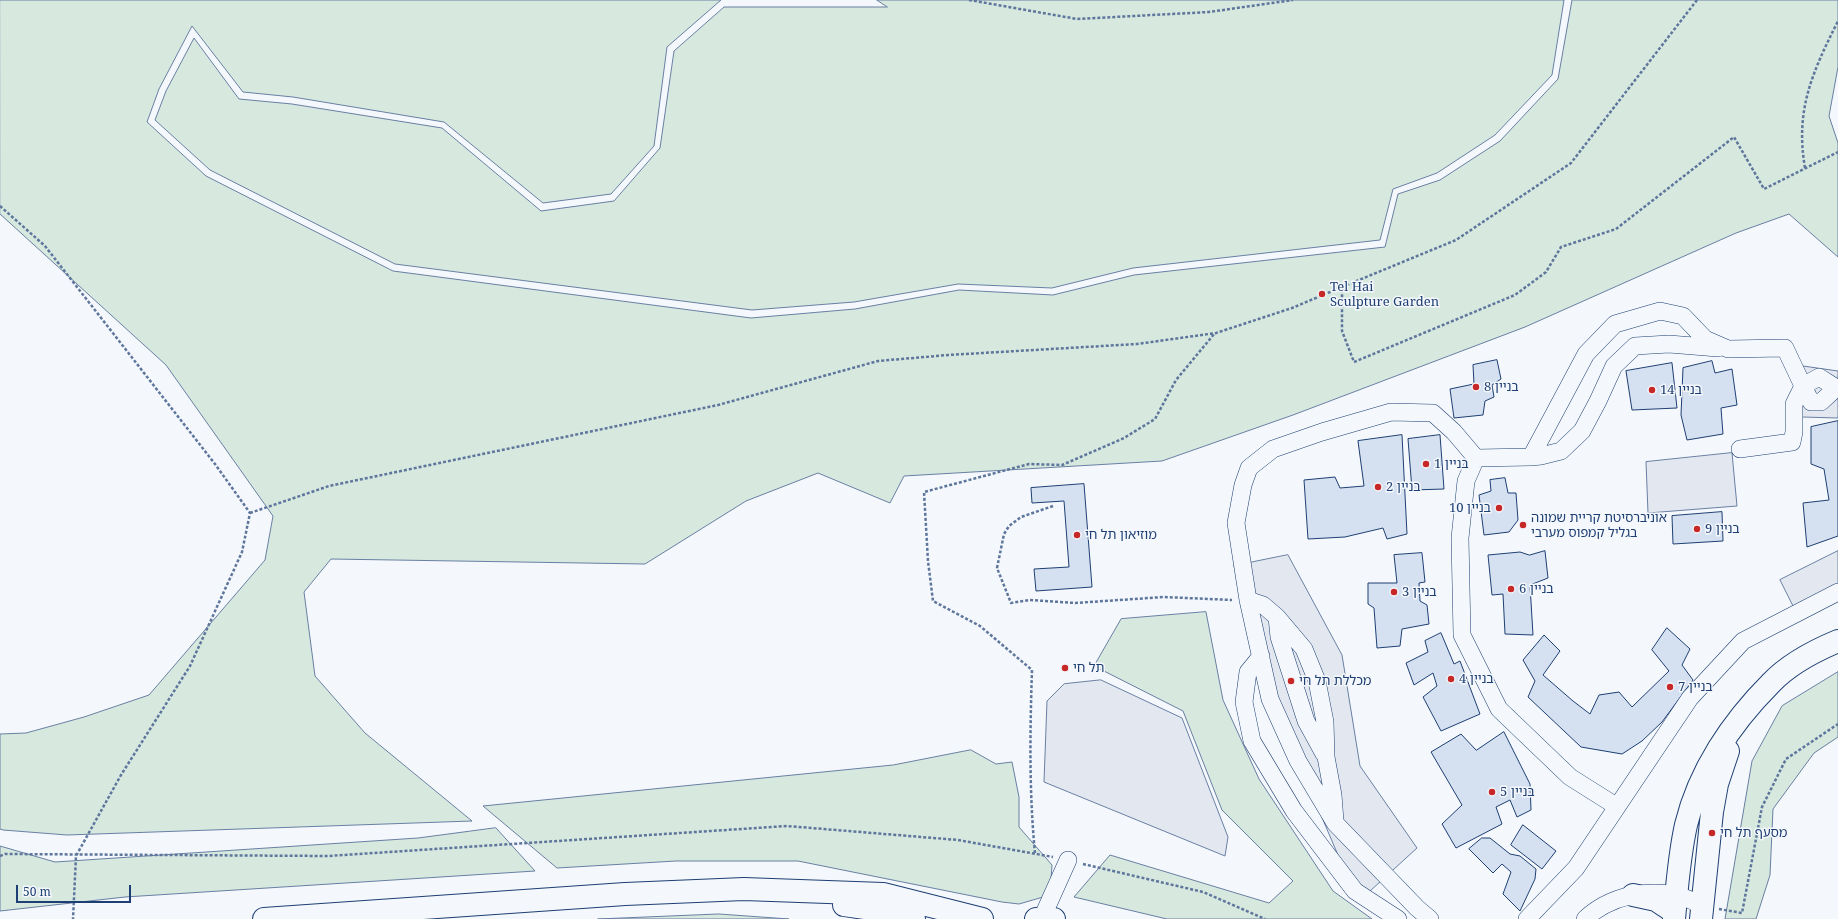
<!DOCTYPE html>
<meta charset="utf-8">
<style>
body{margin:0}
#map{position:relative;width:1838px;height:919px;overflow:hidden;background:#f4f7fb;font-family:"Noto Serif",serif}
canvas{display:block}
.scale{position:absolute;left:16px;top:885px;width:115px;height:18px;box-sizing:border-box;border:2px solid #1d3f73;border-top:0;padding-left:5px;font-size:12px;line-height:14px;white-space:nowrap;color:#1d3f73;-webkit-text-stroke:3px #f4f7fb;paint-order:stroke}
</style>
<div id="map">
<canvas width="1838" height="919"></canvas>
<div class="scale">50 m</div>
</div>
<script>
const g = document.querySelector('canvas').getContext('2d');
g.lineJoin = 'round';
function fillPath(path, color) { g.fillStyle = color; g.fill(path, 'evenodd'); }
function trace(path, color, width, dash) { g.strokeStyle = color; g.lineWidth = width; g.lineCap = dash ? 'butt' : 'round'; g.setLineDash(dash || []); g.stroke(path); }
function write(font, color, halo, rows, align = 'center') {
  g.font = font + ' "Noto Serif","Noto Sans Hebrew",serif'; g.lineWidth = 3; g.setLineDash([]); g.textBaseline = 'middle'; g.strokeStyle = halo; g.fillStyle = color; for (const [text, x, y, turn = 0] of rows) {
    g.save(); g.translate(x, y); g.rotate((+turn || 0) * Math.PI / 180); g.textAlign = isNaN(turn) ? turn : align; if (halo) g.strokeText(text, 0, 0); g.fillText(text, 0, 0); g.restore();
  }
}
const green = new Path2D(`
 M0,0h721l-54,47 -13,99 -43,48 -68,9 -99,-81 -151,-25 -50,-5 -51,-66 -33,63 -12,33 59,54 187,95 358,47 104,-9 104,-19 94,5 81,-20 251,-28 13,-53 42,-14 60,-39 58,-62 14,-79h266v67l-9,49 9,27v114l-49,-43 -53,19 -211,94 -232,88 -131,46 -258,15 -14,27 -72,-30 -72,28 -101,63 -314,-5 -27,33 11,84 50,57 107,88 -405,14 -64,-5 -3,-1v-95l26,-1 58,-16 65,-22 116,-135 8,-44 -107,-151 -166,-151z
 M877,0h687l-12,75 -57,60 -58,38 -44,16 -13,51 -247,28 -81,20 -94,-4 -104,18 -102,8 -357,-46 -185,-94 -55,-50 11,-29 28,-53 45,61 53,5 150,24 99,83 73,-10 46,-53 14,-97 50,-44h163z
 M1206,612l17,88 36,79 74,112 39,28h-205l-93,-22 36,-42 159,48 24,-22 -71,-71 -39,-99 -89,-45 27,-47z
 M1838,672v65l-24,16 -41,56 -3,66 -14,44h-31l27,-158 30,-55z
 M971,750l25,14 16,-2 7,35v30l33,38 -2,30 -31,9 -17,-2 -204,-41h-122l-119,7 -74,-62 410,-41z
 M496,828l39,43 -410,26 -125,14v-65l55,16 363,-24z
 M719,914l70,5h-191z`);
const parking = new Path2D(`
 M1803,366l35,5v47l-36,-1z
 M1732,453l5,53 -89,7 -2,-51z
 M1838,551v49l-42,12 -16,-32z
 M1288,555l54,100 18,111 57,82 -59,54 -84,-197 -13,-49 -27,-90z
 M1101,680l81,38 46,119 -3,19 -181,-74 3,-81 17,-17z`);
const building = new Path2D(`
 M1497,360l4,19 -9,6 2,12 -9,4 -2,14 -29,3 -4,-29 24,-5 -1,-19z
 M1712,361l3,12 17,-4 5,36 -16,3 2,26 -36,6 -6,-25 2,-47z
 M1672,363l5,45 -45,2 -6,-39z
 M1838,421v115l-31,11 -4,-44 26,-3 -5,-31 -13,-5v-37z
 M1402,435l5,99 -20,5 -4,-11 -38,9 -37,2 -4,-59 31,-3 5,11 24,-2 -6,-45z
 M1440,435l4,54 -32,1 -4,-51z
 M1505,478l3,15h8l2,27 -9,12 -25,3 -5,-40 12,-4 -1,-11z
 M1084,484l8,103 -56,4 -2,-22 35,-2 -5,-66 -32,2 -1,-15z
 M1722,512l1,29 -50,3 -1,-28z
 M1545,551l3,27 -18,7 3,50 -28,-1 -2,-40 -11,1 -4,-40 32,-3 9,3z
 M1422,553l3,29 -6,1 1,18 7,4 2,19 -27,5 -2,17 -23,2 -3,-40 -6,-4v-21h29l-3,-28z
 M1667,628l23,21 -8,16 11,15 -31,42 -20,19 -20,13 -41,-7 -53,-50 7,-16 -12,-21 21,-25 16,16 -17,24 30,26 17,13 9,-19 20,-3 13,15 37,-36 -17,-21z
 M1441,633l13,31 6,-3 20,53 -39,17 -18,-34 14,-11 -4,-13 -19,12 -8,-22 22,-11 -3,-11z
 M1504,732l26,52 1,26 -14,7 -7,-17 -14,7 6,17 -46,24 -14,-24 20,-19 -31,-53 30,-18 15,16z
 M1523,825l33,26 -14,18 -31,-24z
 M1482,838h8l20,16 10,2 16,13 -1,10 -15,32 -17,-17 8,-22 -9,-8 -9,9 -24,-24z`);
const path = new Path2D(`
 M969,0l108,19 132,-7 84,-12
 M1697,0l-126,163 -115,77 -114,47v44l12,31 161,-67 31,-23 15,-25 55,-18 118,-92 30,52 74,-37
 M1805,168c-10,-58 7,-95 33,-147
 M0,206l45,40 170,218 35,49 -8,39 -52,114 -69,109 -45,81 -3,63
 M1053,506l-32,11 -12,9 -5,8 -7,34 14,35 19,-3 45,3 89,-6 68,3
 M250,513l79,-27 389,-81 160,-44 70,-6 189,-11 79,-11 76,-25 50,-21
 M1035,853c-6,-61 -5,-122 -3,-183l-52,-44 -47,-25 -5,-40 -4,-69 105,-28 33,1 62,-27 31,-19 21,-39 39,-47
 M0,856l5,-2 323,2 459,-30 171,14 95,17
 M1083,864l120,28 62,27
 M1719,909l23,4 20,-106 24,-48 52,-35`);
const minor = new Path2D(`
 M1803,386l8,16h10l14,-13
 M1740,449l52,-7 2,-10v-28l9,-18
 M1531,457l10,-1 20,-5 21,-20 16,-30 16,-35 21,-20 34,-2 49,4
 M1248,600l15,5 14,12 27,32 13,32 8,41 1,35 7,38 2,26
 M1277,617l2,20 27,84 18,33
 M1261,656l-13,16 -4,30 8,39 42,70 61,80 43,28
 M1616,806l-46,-29 -71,-68 -37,-74 -2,-97 6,-57 10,-23 55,-1 55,-103 29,-30 45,-13 23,5 22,23 23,10 57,-1 18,38 16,-9 19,12
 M1042,918l26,-58
 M1430,919l-13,-11 -82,-85 -37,-62 -28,-62 -22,-99 -12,-77 7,-38 6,-17 24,-19 49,-17 69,-20 42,1 21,19 22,26
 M1527,919l49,-51 114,-170 53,-57 95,-49
 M1585,919c30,-28 82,-35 117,-13`);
const major = new Path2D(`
 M1633,895l23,5 18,12
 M1674,919c3,-31 5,-63 12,-94 13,-54 46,-103 85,-142 18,-19 43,-32 67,-42
 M1701,919l11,-107 5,-28 11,-33`);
const highway = new Path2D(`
 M844,905l41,6 29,8
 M264,919l361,-25 119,-5 139,5 99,25
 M1036,919h18`);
const markers = [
 [1322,294,4,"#c62828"],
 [1476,387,4,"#c62828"],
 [1652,390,4,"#c62828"],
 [1426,464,4,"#c62828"],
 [1378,487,4,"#c62828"],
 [1499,508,4,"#c62828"],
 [1523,525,4,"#c62828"],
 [1697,529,4,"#c62828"],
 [1077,535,4,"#c62828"],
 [1511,589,4,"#c62828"],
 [1394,592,4,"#c62828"],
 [1065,668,4,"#c62828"],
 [1451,679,4,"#c62828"],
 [1291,681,4,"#c62828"],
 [1670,687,4,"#c62828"],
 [1492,792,4,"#c62828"],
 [1712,833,4,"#c62828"]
];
const poiNames = [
 ["Tel Hai",1330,287],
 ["Sculpture Garden",1330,302],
 ["בניין 8",1484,387],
 ["בניין 14",1660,390],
 ["בניין 1",1434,464],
 ["בניין 2",1386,487],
 ["בניין 10",1491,508,"right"],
 ["אוניברסיטת קריית שמונה",1531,518],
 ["בגליל קמפוס מערבי",1531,533],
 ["בניין 9",1705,529],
 ["מוזיאון תל חי",1085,535],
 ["בניין 6",1519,589],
 ["בניין 3",1402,592],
 ["תל חי",1073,668],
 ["בניין 4",1459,679],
 ["מכללת תל חי",1299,681],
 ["בניין 7",1678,687],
 ["בניין 5",1500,792],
 ["מסעף תל חי",1720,833]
];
fillPath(green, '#d7e8df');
trace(green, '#687fa3', 1);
fillPath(parking, '#e3e8f0');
trace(parking, '#687fa3', 1);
fillPath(building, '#d5e0f0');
trace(building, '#1d3f73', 1);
trace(minor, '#1d3f73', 18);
trace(major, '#1d3f73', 24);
trace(highway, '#1d3f73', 24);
trace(path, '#5e769c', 2.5, [3, 2]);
trace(minor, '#f4f7fb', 17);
trace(major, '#f4f7fb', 22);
trace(highway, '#f4f7fb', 22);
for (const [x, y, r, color] of markers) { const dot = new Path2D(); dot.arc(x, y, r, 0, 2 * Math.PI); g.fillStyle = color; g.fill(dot); trace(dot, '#f4f7fb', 1.5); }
write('13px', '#1d3f73', '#f4f7fb', poiNames, 'left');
</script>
